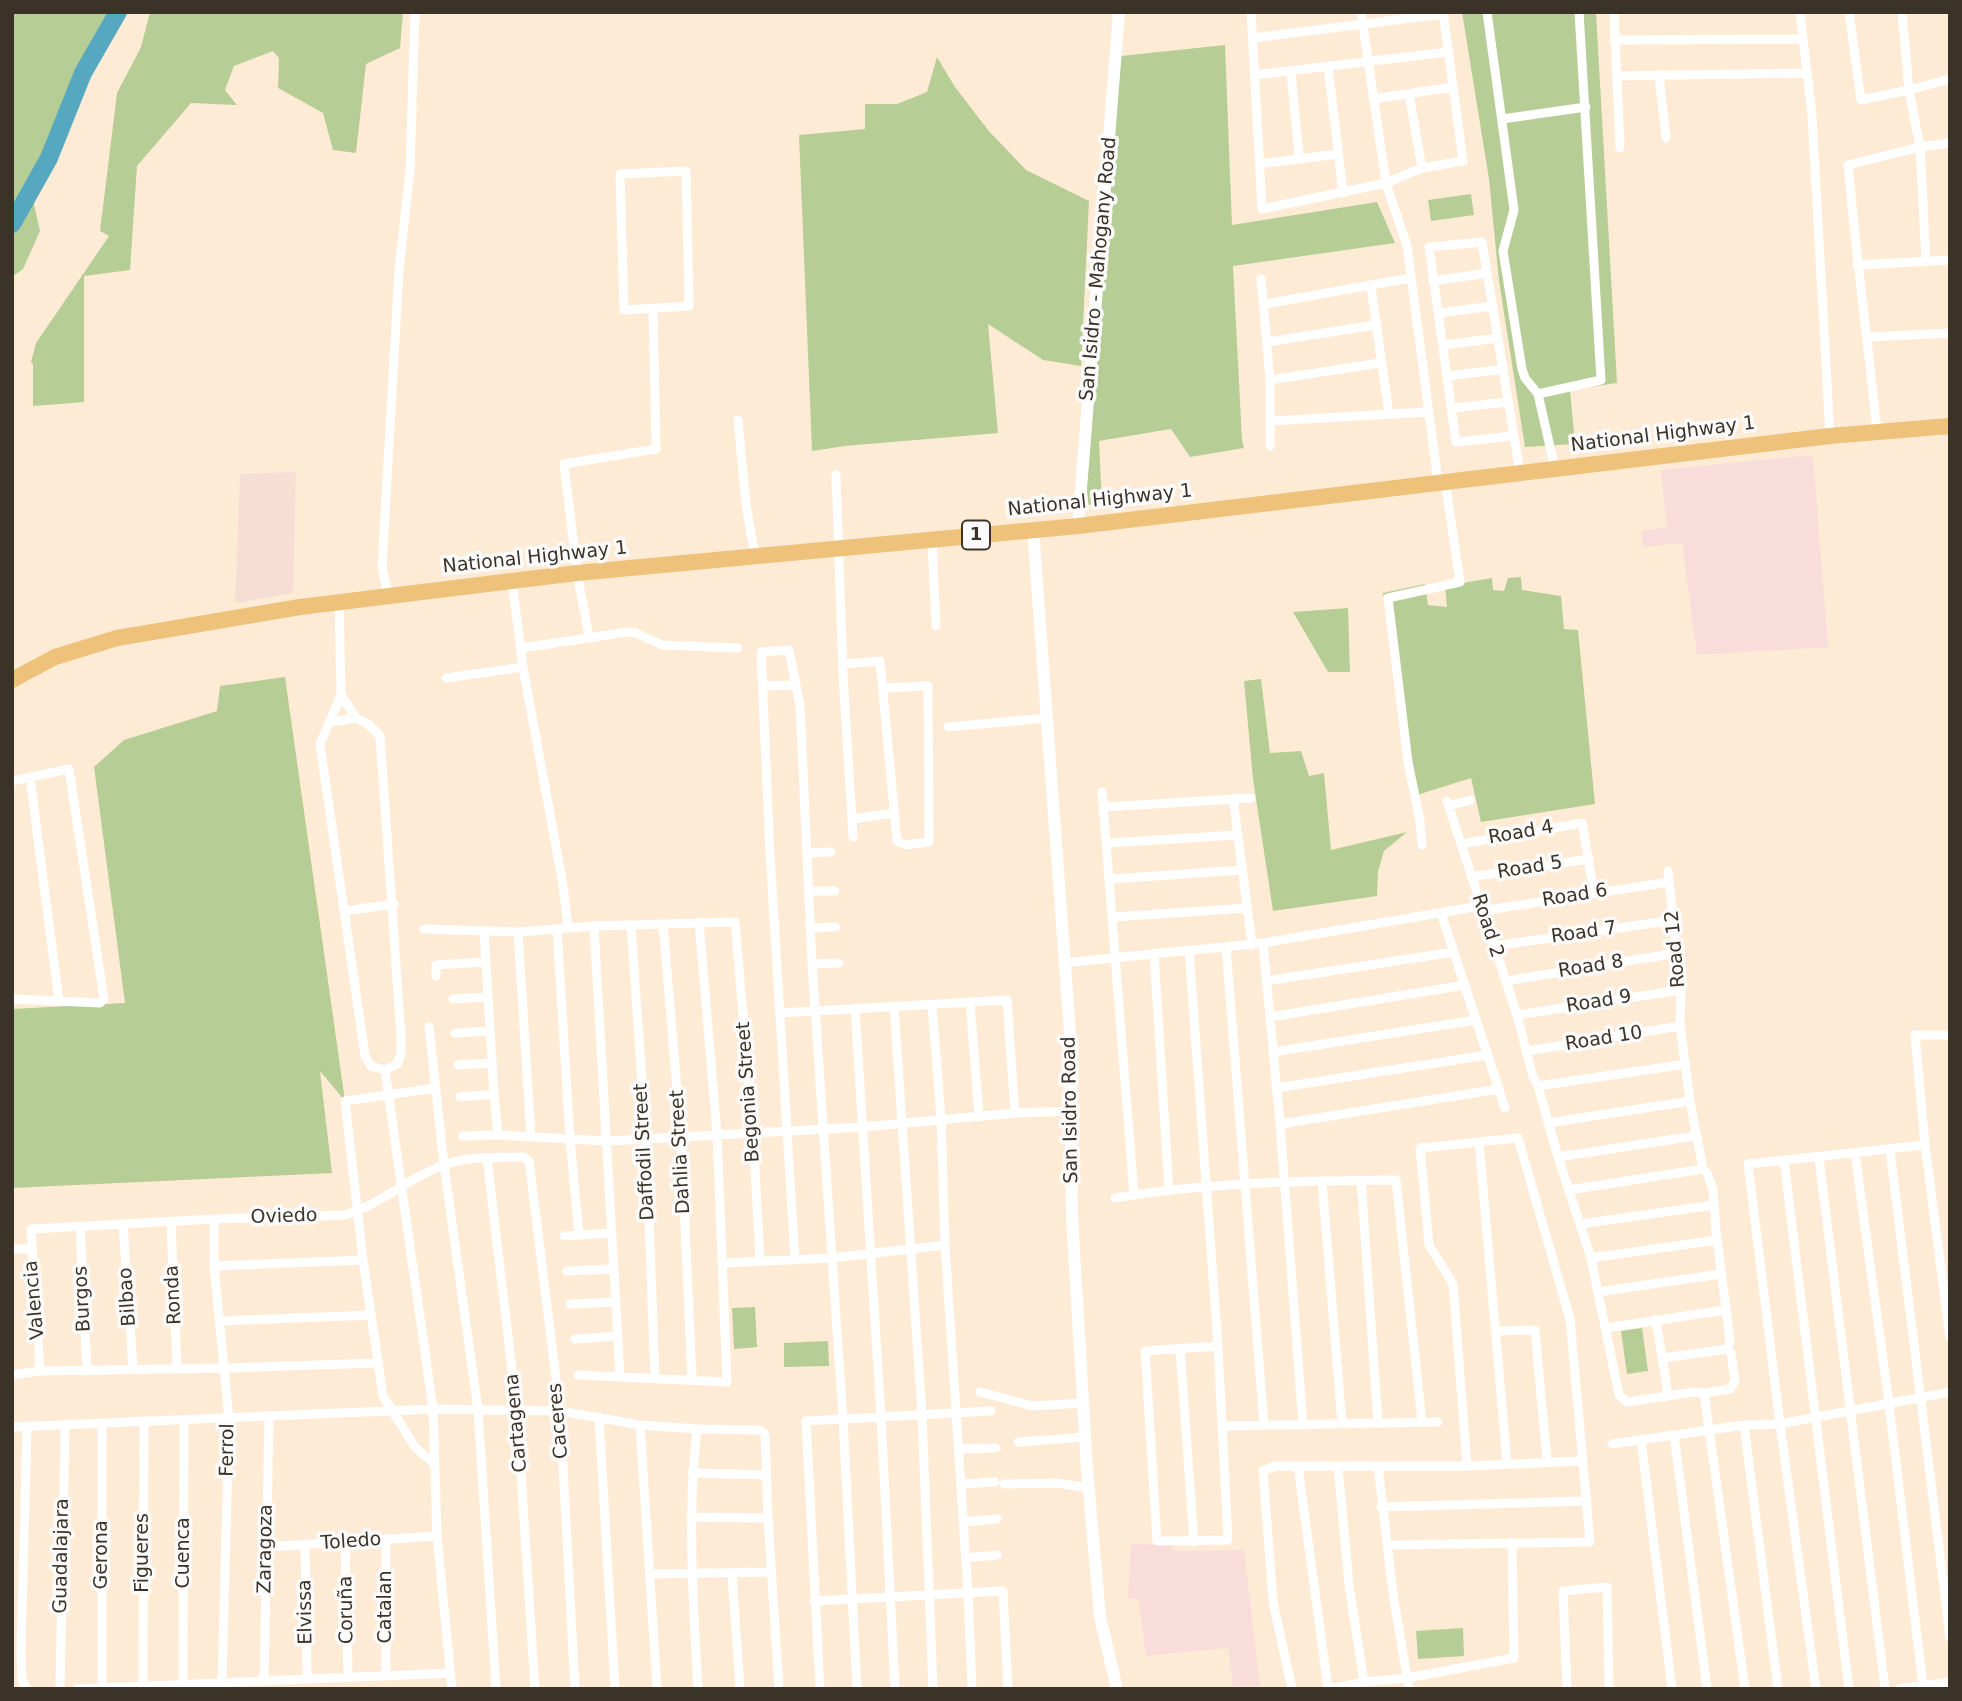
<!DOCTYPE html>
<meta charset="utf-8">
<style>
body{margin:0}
#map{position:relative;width:1962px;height:1701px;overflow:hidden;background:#feebd5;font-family:"DejaVu Sans",sans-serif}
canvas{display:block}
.frame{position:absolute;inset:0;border:14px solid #3c3328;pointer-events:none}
</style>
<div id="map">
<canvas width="1962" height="1701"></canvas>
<div class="frame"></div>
</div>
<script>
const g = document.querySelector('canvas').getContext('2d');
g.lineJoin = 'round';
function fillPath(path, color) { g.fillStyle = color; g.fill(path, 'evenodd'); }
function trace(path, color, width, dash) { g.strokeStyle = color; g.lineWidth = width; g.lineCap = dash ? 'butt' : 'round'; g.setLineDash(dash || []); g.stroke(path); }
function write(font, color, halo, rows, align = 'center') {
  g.font = font + ' "DejaVu Sans",sans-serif'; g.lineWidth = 7; g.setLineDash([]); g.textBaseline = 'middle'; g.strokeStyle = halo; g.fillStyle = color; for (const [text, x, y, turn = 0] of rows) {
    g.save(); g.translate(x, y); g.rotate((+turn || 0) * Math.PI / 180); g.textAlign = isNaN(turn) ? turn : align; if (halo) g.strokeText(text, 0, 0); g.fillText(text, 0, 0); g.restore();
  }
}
const education = new Path2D(`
 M1813,455l15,192 -131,8 -15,-112 -39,4 -2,-16 26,-4 -6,-57z
 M1131,1544l40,1 3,6 70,-1 16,136h-27l-5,-38 -82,8 -7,-56 -11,-2z`);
const medical = new Path2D(`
 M296,472l-3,121 -58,10 5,-129z`);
const green = new Path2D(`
 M12,12h100l-81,179 9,40 -17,38 -11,8z
 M150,12h253l-3,36 -34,16 -10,89 -23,-3 -10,-37 -45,-25 1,-30 -6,-7 -39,15 -9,24 12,15 -46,-2 -54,63 -7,104 -46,6v126l-51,4v-42l-2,-2 5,-19 73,-107 -9,-5 17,-138 24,-46z
 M1462,12h134l21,371 -47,7 5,54 -50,3 -26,-166 -10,-102z
 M1225,45l7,180 145,-23 18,41 -162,23 9,174 2,8 -54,9 -19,-28 -72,12 3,63 -18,1 37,-449z
 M937,57l18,30 33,43 38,40 63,31 -8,165 -38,-6 -55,-36 10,109 -153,13 -33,5 -13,-316 66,-6v-25h32l30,-12z
 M1471,194l3,21 -43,6 -3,-21z
 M1521,577l1,13 39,6 3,33 14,1 17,174 -114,18 -10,-44 -57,18 -31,-203 42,-9 3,21 19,2 -2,-21 47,-8 1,12 11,1 4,-13z
 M1348,608l2,64h-22l-35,-60z
 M285,677l60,424 -25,-30 12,102 -320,15v-179l113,-6 -31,-236 30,-27 93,-29 3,-25z
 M1261,679l9,74 31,-2 8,25 15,-3 7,77 76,-18 -23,19 -6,21 -1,24 -104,15 -20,-132 -9,-98z
 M755,1307l2,40 -23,2 -2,-41z
 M1642,1328l6,43 -21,3 -6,-43z
 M828,1341l1,25 -45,1v-24z
 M1463,1628l1,28 -46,3 -2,-28z`);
const river = new Path2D(`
 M12,224l37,-66 34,-85 35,-61`);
const street = new Path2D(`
 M1251,12l11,197 124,-26 36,-15 41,-7 -20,-149
 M1361,12l25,171 21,63 31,236
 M1487,12l27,198 -11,41 19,118 3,9 13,16 63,-14 -22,-368
 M1614,12l6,136
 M1800,12l12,104 18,320
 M1849,12l12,88 48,-10 41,-11
 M1902,12l7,78 11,57 6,115
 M1253,38l190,-24
 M1614,40l189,-1
 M1328,66l15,127
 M1291,72l8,85
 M1255,75l193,-23
 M1659,75l7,63
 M1616,76l191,-3
 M1409,94l13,74
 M1373,99l80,-12
 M1502,119l84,-12
 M1259,164l79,-10
 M686,171l3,135 -65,4 -4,-136z
 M1857,265l93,-5
 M1261,279l9,101v66
 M1433,281l54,-8
 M1371,287l18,127
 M1265,304l145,-26
 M1439,313l54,-7
 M1867,337l83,-4
 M1267,342l108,-17
 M1443,345l55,-7
 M1448,376l56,-7
 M1270,380l110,-17
 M1538,394l17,75
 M1453,408l55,-6
 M738,420l8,84 9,53
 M1271,421l156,-9
 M1877,432c-9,-89 -21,-178 -29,-267l72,-18 30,-4
 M1513,436l-57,6 -27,-195 53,-5 38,231
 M836,475l7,200 10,162
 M932,539l4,87
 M512,581l11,86 40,218 5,43
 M388,596l-6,-29 17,-297 11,-100 5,-158
 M339,602l2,93 -21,49 45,312 6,10 14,4 12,-6 4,-10v-17l-21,-301 -12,-12 -12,-6 -15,-23
 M589,637l-12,-64 -13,-109 92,-15 -3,-140
 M522,648l105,-16 9,1 26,12 76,3
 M844,664l36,-3 17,180 9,4 23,-3 -1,-156 -44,2
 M446,678l77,-11
 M762,686l33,-1
 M331,722l25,-4
 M948,727l99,-9
 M30,778l29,223
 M12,781l57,-12 35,230 -4,4 -88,-4
 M1102,792l32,403
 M1233,798l19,147
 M1447,801l70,214 16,62 5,9 20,71 33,101 28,137 8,7 67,-10 10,1 26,-4 5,-8 -4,-28 -4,-4 3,-9 -14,-109 -3,-41 -6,-17 -4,-4 -13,-68 -10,-75 1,-36 -13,-119
 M1449,806l21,-6
 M1104,807l147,-9
 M852,819l42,-6
 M1108,843l130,-8
 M1461,844l121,-21 12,70
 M1422,845l-2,-24 -12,-59 -20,-164 72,-16 -15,-101
 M807,853l24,-1
 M1471,877l118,-18
 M1111,879l131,-9
 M808,891h27
 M345,911l49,-7
 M1481,911l188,-29
 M1441,913l64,195
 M1113,917l134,-9
 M663,924l18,213 11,243
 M594,926l26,451
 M631,926l15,213 9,239
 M810,928l26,-1
 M424,929l94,3 76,-6 141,-4 18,210 7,129
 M557,929l13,210 9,96
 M484,931l10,163 4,41
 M518,932l13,205
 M1263,943l17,181 23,301
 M1494,946l180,-26
 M1226,947l38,478
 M1189,950l29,396 10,194 -71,1 -12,-190 73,-5
 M1154,953l15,238
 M1063,963l200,-20 217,-37
 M812,964l27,-1
 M436,976v-11l49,-3
 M1266,981l188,-29
 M1506,981l171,-28
 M453,999l34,-2
 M970,1002l9,115
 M932,1004l9,115 4,126 23,348 4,96
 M894,1007l28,407 11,275
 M855,1008l26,409 14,272
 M780,1013l227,-13 8,113
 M1517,1015l164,-25
 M1270,1017l195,-32
 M429,1027l15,138 34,245 18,279
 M455,1033l35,-2
 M1950,1035h-35l10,110 25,193
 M1528,1051l152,-25
 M1273,1052l203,-32
 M458,1065l34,-2
 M385,1070l48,339 4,127 15,153
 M1538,1086l148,-22
 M1276,1088l211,-33
 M460,1097l34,-3
 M1548,1123l142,-22
 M1280,1124l219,-35
 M463,1136l35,-1 110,6 255,-14 152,-14 57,-2
 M1479,1142l28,322
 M1890,1150l60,487
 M1855,1153l34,251 34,282
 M1558,1157l137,-21
 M1819,1158l66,531
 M487,1159l30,253 18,277
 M1784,1161l65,528
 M1361,1180l17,243
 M1322,1181l20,243
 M1569,1190l134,-21
 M1115,1198c92,-16 188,-17 281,-18l26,242
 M214,1219v47l15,153 -7,264
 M171,1223l6,144
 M123,1224l10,145
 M1580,1224l134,-19
 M80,1226l7,145
 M564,1236l48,-3
 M12,1249h19
 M1591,1258l126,-18
 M795,1260l-25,-406 -9,-202 28,-2 11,56 12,258 31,455 14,270
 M724,1263l108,-5 113,-13
 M214,1266l149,-6
 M567,1271l47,-2
 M1598,1292l123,-18
 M570,1304l46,-2
 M1656,1320l12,75
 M221,1321l150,-6
 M1606,1328l119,-18
 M1497,1331l38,-1 12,131
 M575,1339l43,-3
 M1180,1349l14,193
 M1663,1358l64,-9
 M40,1371l-9,-142 183,-10 131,-4c38,-11 69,-42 108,-53 22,-6 48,-4 71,-5l5,4 31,250 15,278
 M12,1375l28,-4 185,-3 153,-5
 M578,1375l149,7 -10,-248 -18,-212
 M980,1392l52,14 51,-3
 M1704,1393l41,296
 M599,1417l16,272
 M640,1425l17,264
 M1744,1425l34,264
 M1222,1426l216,-4
 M12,1427l421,-18 127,2 80,14 57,4 62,1 6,4 3,84 11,171
 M697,1429c-10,87 -4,173 1,260
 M1674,1435l33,254
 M1641,1440l31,249
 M1018,1442l67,-5
 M1612,1444l132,-19 36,-1 170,-32
 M959,1449l37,-1
 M433,1463l-18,-16 -32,-51 -20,-136 -18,-159 91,-13
 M1298,1466l30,223
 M1338,1466l11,119 15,97
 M1378,1466l15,128 16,95
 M692,1473l74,2
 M961,1484l34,-2
 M1004,1484l53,-1 32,5
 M1381,1507l206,-6
 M691,1517l77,1
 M963,1522l34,-3
 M386,1539v137
 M345,1542l3,135
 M305,1545l2,134
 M1387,1545l203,-3 -20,-223 -52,-181 -98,10 9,97 24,39 14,182
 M265,1547l172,-11
 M966,1558l31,-3
 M650,1574l121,-2
 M732,1574l8,115
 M814,1601l189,-10 5,98
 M264,1681l5,-264
 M183,1684l1,-263
 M143,1686l1,-265
 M102,1688v-265
 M27,1689l-5,-9 -1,-29 6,-225
 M60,1689l5,-265
 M77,1689l373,-16
 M820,1689l-14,-268 185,-10
 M1292,1689l-19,-87 -10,-131 12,-5h192l116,-5
 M1328,1689l36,-7 43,-4 107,-20 -2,-116
 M1567,1689l-4,-98 44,-4 2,102
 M1816,1689l-36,-265 -32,-260 177,-19
 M1899,1689l51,-7`);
const secondary = new Path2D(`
 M1078,526l41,-514
 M1033,529l37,505 2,184 15,251 13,148 17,72`);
const highway = new Path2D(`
 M12,680l43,-23 62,-19 183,-31 277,-34 501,-47 752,-90 120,-10`);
const shields = [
 [976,535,28]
];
const shieldNames = [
 ["1",976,535]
];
const streetNames = [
 ["San Isidro - Mahogany Road",1099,269,-85],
 ["National Highway 1",1663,435,-7],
 ["National Highway 1",1100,501,-6],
 ["National Highway 1",535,558,-6],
 ["Road 4",1521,833,-10],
 ["Road 5",1530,868,-9],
 ["Road 6",1575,896,-9],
 ["Road 2",1487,926,72],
 ["Road 7",1584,933,-8],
 ["Road 12",1676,949,-95],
 ["Road 8",1591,967,-9],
 ["Road 9",1599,1002,-9],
 ["Road 10",1604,1039,-9],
 ["Begonia Street",749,1092,-94],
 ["San Isidro Road",1071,1110,-91],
 ["Daffodil Street",645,1152,-93],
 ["Dahlia Street",681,1152,-93],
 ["Oviedo",284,1217,-2],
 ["Ronda",174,1295,-93],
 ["Bilbao",128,1297,-94],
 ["Burgos",83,1299,-93],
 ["Valencia",35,1300,-95],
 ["Caceres",559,1421,-95],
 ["Cartagena",517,1423,-95],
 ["Ferrol",228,1450,-89],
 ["Toledo",351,1542,-4],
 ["Zaragoza",266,1549,-89],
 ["Figueres",143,1553,-90],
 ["Cuenca",184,1553,-90],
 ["Gerona",102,1555,-90],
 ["Guadalajara",62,1556,-89],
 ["Catalan",386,1607,-90],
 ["Coruña",347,1610,-91],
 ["Elvissa",306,1612,-91]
];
fillPath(education, '#f8ddda');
fillPath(medical, '#f7ded5');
fillPath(green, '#b6ce95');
trace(river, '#55a8bf', 18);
trace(street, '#fff', 9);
trace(secondary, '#fff', 12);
trace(highway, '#eec27a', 16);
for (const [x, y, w] of shields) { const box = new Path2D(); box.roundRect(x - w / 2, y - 14.5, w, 29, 5); g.fillStyle = '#fbfbfb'; g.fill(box); trace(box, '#3c3328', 2); }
write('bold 18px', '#3c3328', null, shieldNames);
write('19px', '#3c3328', '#fbfbfb', streetNames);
</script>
